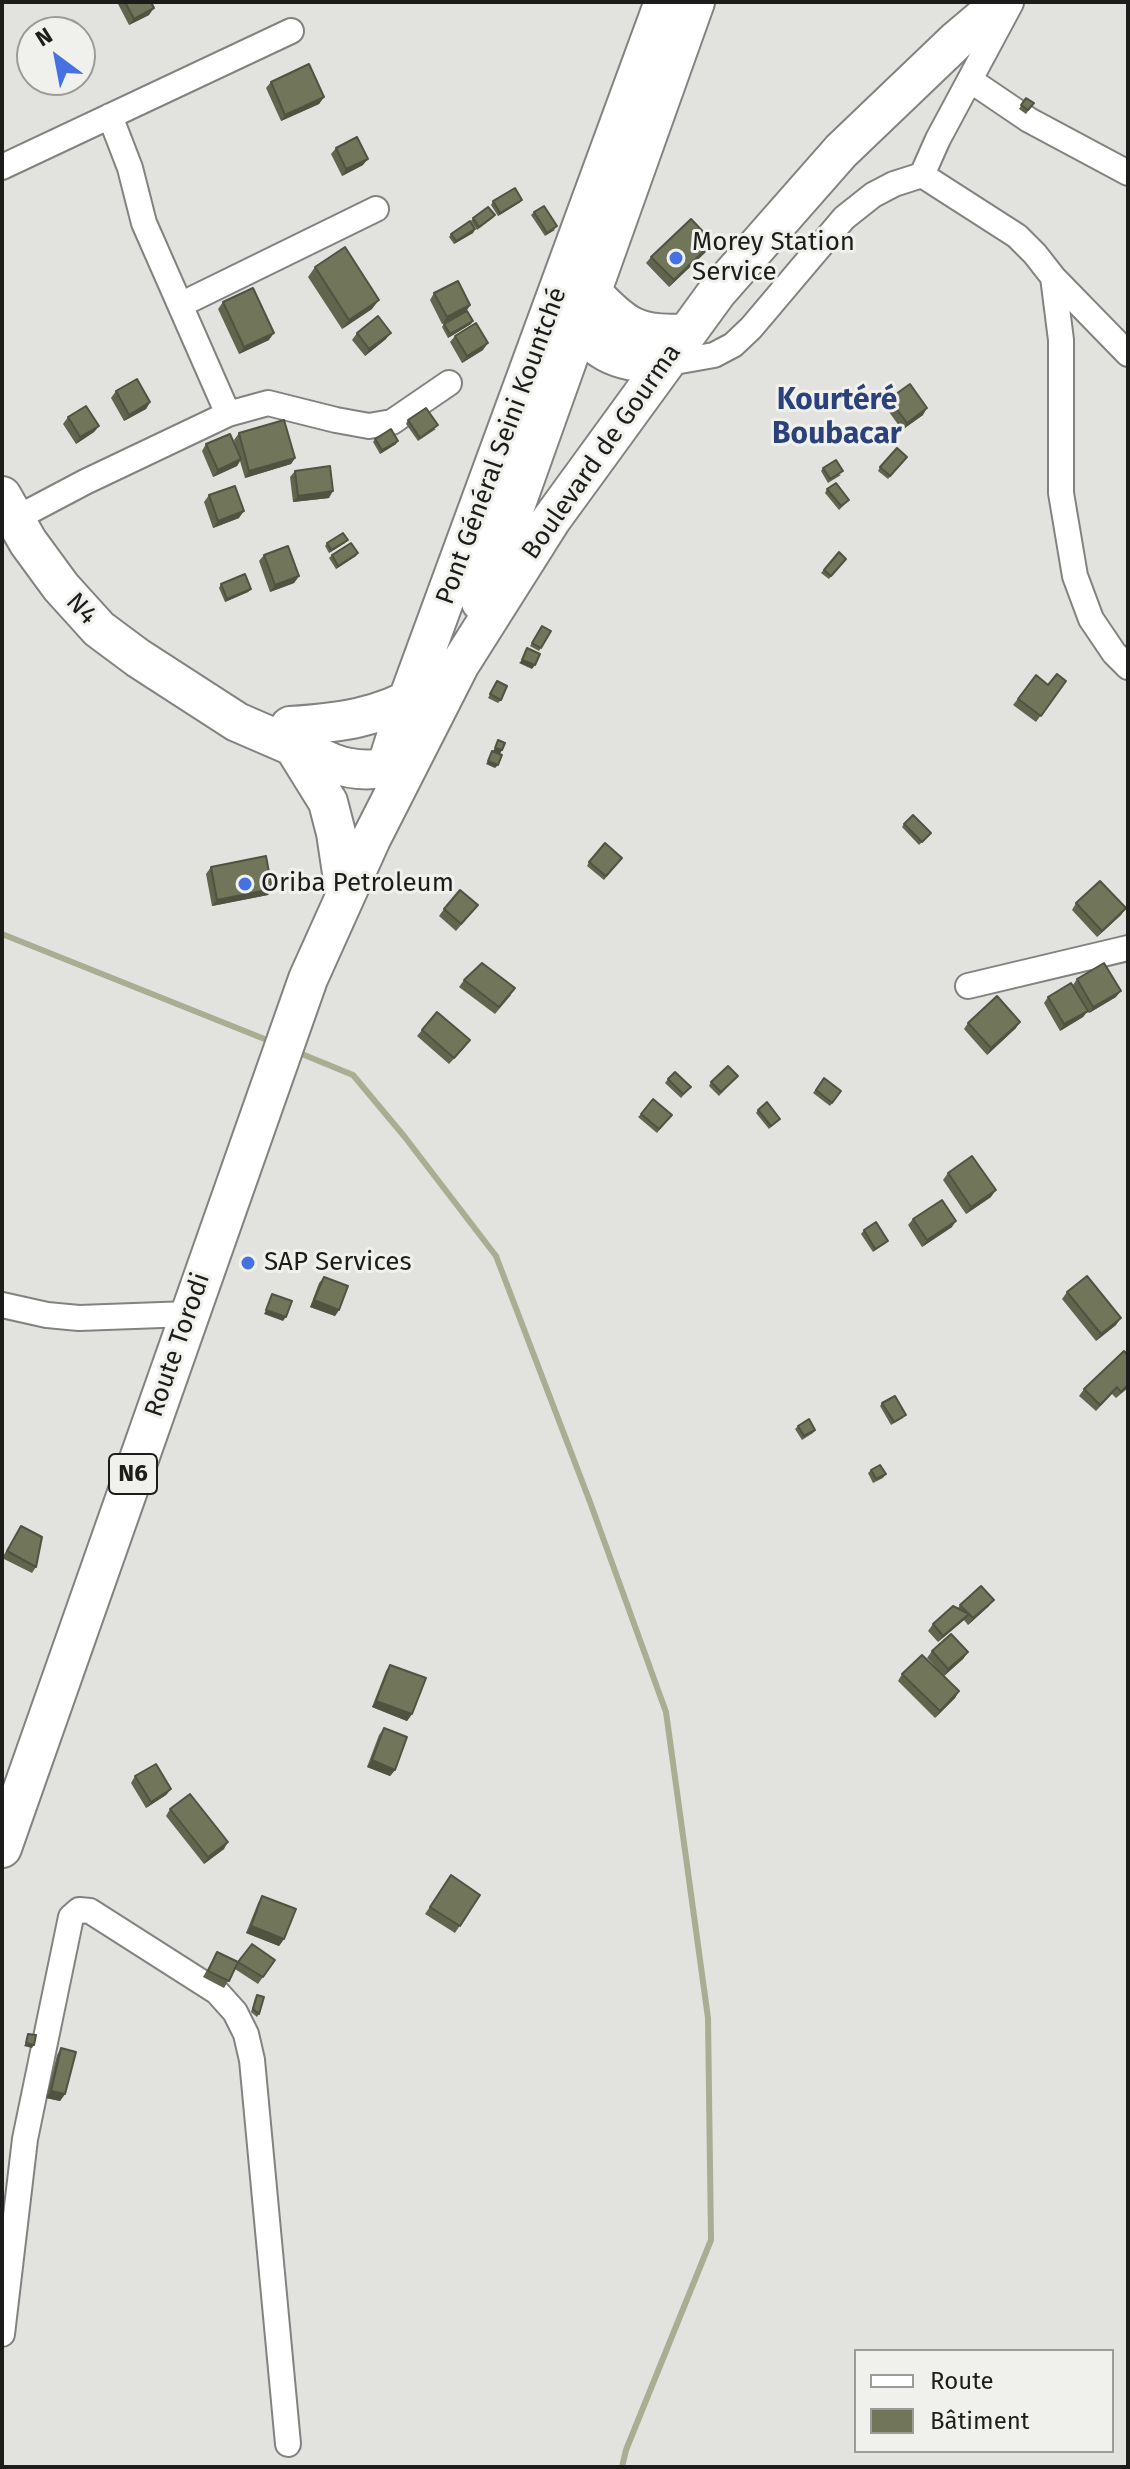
<!DOCTYPE html>
<meta charset="utf-8">
<style>
body{margin:0}
#map{position:relative;width:1130px;height:2469px;overflow:hidden;background:#e2e3df;font-family:"Fira Sans",sans-serif}
canvas{display:block}
.frame{position:absolute;inset:0;border:4px solid #1c1c1b;pointer-events:none}
.legend{position:absolute;left:854px;top:2349px;width:260px;height:104px;box-sizing:border-box;background:#f0f0ed;border:2px solid #9b9b99;margin:0;padding:10px 14px;list-style:none;font-size:24px;color:#1c1c1b}
.legend li{display:flex;align-items:center;gap:16px;height:40px}
.legend b{width:40px;border:2px solid #9b9b99}
.north{position:absolute;left:16px;top:16px;width:80px;height:80px;box-sizing:border-box;background:#f0f0ed;border:2px solid #9b9b99;border-radius:50%;rotate:328deg;font-size:22px;font-weight:700;line-height:32px;text-align:center;color:#1c1c1b}
.north::after{content:'';display:block;margin:auto;width:28px;height:36px;background:#4571e3;clip-path:polygon(50% 0,100% 100%,50% 72%,0 100%)}
</style>
<div id="map">
<canvas width="1130" height="2469"></canvas>
<div class="frame"></div>
<ul class="legend">
<li><b style="height:10px;background:#fff"></b>Route</li>
<li><b style="height:22px;background:#71765b"></b>Bâtiment</li>
</ul>
<div class="north">N</div>
</div>
<script>
const g = document.querySelector('canvas').getContext('2d');
g.lineJoin = 'round';
function trace(path, color, width, dash) { g.strokeStyle = color; g.lineWidth = width; g.lineCap = dash ? 'butt' : 'round'; g.setLineDash(dash || []); g.stroke(path); }
function fillPath(path, color) { g.fillStyle = color; g.fill(path, 'evenodd'); }
function write(font, color, halo, rows, align = 'center') {
  g.font = font + ' "Fira Sans",sans-serif'; g.lineWidth = 6; g.setLineDash([]); g.textBaseline = 'middle'; g.strokeStyle = halo; g.fillStyle = color; for (const [text, x, y, turn = 0] of rows) {
    g.save(); g.translate(x, y); g.rotate((+turn || 0) * Math.PI / 180); g.textAlign = isNaN(turn) ? turn : align; if (halo) g.strokeText(text, 0, 0); g.fillText(text, 0, 0); g.restore();
  }
}
const stream = new Path2D(`
 M2,934l270,108
 M297,1052l56,23 51,61 92,120 94,246 76,210 42,306 3,222 -85,210 -4,17`);
const minor = new Path2D(`
 M970,80l59,40 99,53
 M110,116l20,52 14,55 84,191
 M2,167l289,-136
 M922,175l16,-36 73,-136
 M1053,277l8,63v153l14,83 16,43 23,34 14,14
 M180,305l196,-96
 M663,364l51,-9 19,-10 18,-17 93,-110 29,-23 21,-11 28,-9 95,61 18,18 18,23 75,77
 M15,519l70,-37 143,-68 40,-11 68,17 33,6 23,-4 57,-39
 M968,986l160,-38
 M2,1305l45,10 32,3 110,-4
 M2,2334l23,-195 46,-222 8,-7 11,1 127,81 18,20 11,22 6,26 36,384`);
const primary = new Path2D(`
 M591,291c32,35 47,46 95,42
 M565,313c31,38 49,50 98,51
 M2,496l26,46 33,45 38,42 39,29 99,64 95,41c26,10 49,7 76,0
 M481,602l214,-600
 M290,726c48,-3 89,-8 131,-33
 M292,744l36,58 8,31 9,60
 M386,768l21,-66 257,-700
 M2,1848l306,-869 63,-140 89,-175 91,-144 166,-228 124,-141 116,-111 45,-38`);
const wall = new Path2D(`
 M117,2h34l-2,13 -20,10z
 M271,82l53,15 -5,7 -38,17 -15,-33z
 M1026,98l8,5 -8,11 -7,-5z
 M336,148l27,17 -21,11 -11,-22z
 M522,200l-3,3 -21,13 -7,-11 2,-4z
 M534,212l21,18 -10,6 -14,-21z
 M495,215l-2,3 -16,12 -6,-9 2,-3z
 M475,229l-2,4 -19,11 -5,-7 2,-3z
 M713,242l-4,7 -40,38 -23,-24 5,-6z
 M315,267l57,42 -30,20 -34,-52z
 M434,293l36,12 -4,6 5,13 -23,14 -6,-11 2,-3 17,-10 -19,10 -12,-24z
 M223,302l46,38 -30,14 -21,-45z
 M357,333l29,6 -21,17 -13,-16z
 M455,336l28,14 -21,13 -12,-21z
 M116,391l34,11 -4,7 -22,12 -13,-23z
 M889,399l34,16 -21,15 -18,-25z
 M68,417l31,9 -5,6 -18,12 -13,-20z
 M408,420l28,9 -18,12 -12,-17z
 M239,433l56,25 -4,6 -46,14 -5,-17 -3,5 -24,11 -11,-26 4,-7 30,4 -2,-8z
 M375,439l21,5 -16,10 -7,-12z
 M905,460l-17,19 -10,-8 2,-4z
 M823,468l18,7 -13,8 -7,-12z
 M295,471l34,27 -36,4 -3,-25z
 M827,489l22,11 -10,10 -14,-17z
 M209,495l30,23 -26,10 -9,-26z
 M327,543h18l-16,10 -4,-7z
 M839,552l7,7 -17,20 -8,-6z
 M264,555l35,21 -5,7 -24,9 -11,-31z
 M332,555l24,1 -20,13 -7,-11z
 M221,584l30,5 -3,3 -23,10 -6,-14z
 M542,626l9,5 -12,20 -9,-5z
 M1036,675l12,10 18,-4 -30,41 -23,-17z
 M497,681l4,19 -3,3 -10,-5z
 M904,824l27,9 -12,12 -17,-18z
 M622,858l-18,22 -17,-14 2,-4z
 M211,867l61,22 -4,6 -56,11 -6,-32z
 M1076,903l50,5 -5,7 -24,22 -25,-27z
 M444,909l29,2 -17,20 -17,-15z
 M1077,979l39,18 -27,16 -2,-2 -4,6 -23,14 -16,-28 4,-6 25,-12z
 M464,980l47,15 -16,19 -36,-27z
 M968,1023l48,5 -29,27 -23,-26z
 M422,1030l43,17 -16,17 -32,-28z
 M738,1076l-19,20 -10,-10 2,-4z
 M824,1078l17,13 -11,15 -17,-13z
 M668,1079l23,8 -10,11 -16,-15z
 M758,1110l22,9 -11,10 -13,-16z
 M641,1114l31,1 -15,18 -19,-16z
 M948,1173l43,24 -25,17 -23,-34z
 M913,1219l39,8 -30,20 -14,-22z
 M864,1230l24,11 -3,3 -12,8 -12,-18z
 M324,1277l15,33 -4,6 -25,-9 9,-24z
 M1067,1292l49,33 -20,16 -34,-42z
 M1124,1351l4,37 -12,10 -4,-4 -16,17 -17,-15 5,-7z
 M882,1403l21,15 -12,7 -11,-19z
 M798,1426l17,4 -2,3 -11,7 -7,-11z
 M871,1470l15,4 -3,4 -10,5 -5,-10z
 M21,1526l15,41 -4,6 -30,-15z
 M960,1605l29,1 -21,19 -4,-5 -26,22 -10,-11 5,-7 25,-16z
 M932,1651l36,1 -5,7 -19,17 -17,-18z
 M390,1665l22,49 -5,7 -35,-14 14,-36z
 M902,1674l57,17 -4,7 -20,20 -37,-37z
 M384,1728l11,42 -5,6 -23,-9 12,-32z
 M135,1776l36,13 -5,6 -20,13 -15,-25z
 M170,1809l54,40 -20,15 -38,-48z
 M451,1875l29,20 -25,38 -30,-19z
 M262,1896l22,43 -5,7 -33,-13 12,-30z
 M217,1952l21,10 37,-2 -17,24 -23,-15 -11,19 -21,-11z
 M257,1995l2,19 -2,3 -6,-5 4,-14z
 M61,2048l4,46 -5,7 -14,-3 11,-43z`);
const shadedWall = new Path2D(`
 M154,8l-5,7 -20,10 5,-6z
 M324,97l-5,7 -38,17 4,-6z
 M368,159l-5,6 -21,11 4,-7z
 M522,200l-3,3 -21,13 2,-3z
 M475,229l-2,4 -19,11 2,-3z
 M713,242l-4,7 -40,38 5,-7z
 M379,300l-7,9 -30,20 7,-9z
 M470,305l-4,7 -24,12 5,-7z
 M473,321l-2,3 -23,14 2,-4z
 M274,333l-5,7 -30,14 5,-7z
 M391,333l-5,6 -21,17 4,-7z
 M488,343l-5,7 -21,13 5,-7z
 M150,402l-4,7 -22,12 5,-6z
 M927,408l-4,7 -21,15 5,-7z
 M99,426l-5,6 -18,12 4,-7z
 M398,441l-2,3 -16,10 2,-4z
 M295,458l-4,6 -46,14 4,-7z
 M241,459l-4,7 -24,11 5,-7z
 M333,491l-4,7 -36,4 5,-6z
 M244,511l-5,7 -26,10 5,-7z
 M348,540l-3,3 -16,10 2,-3z
 M358,553l-2,3 -20,13 2,-3z
 M299,576l-5,7 -24,9 5,-7z
 M251,589l-3,3 -23,10 2,-3z
 M522,660l13,5 -3,4 -13,-6z
 M495,748l7,2 -2,4 -7,-3z
 M488,761l10,4 -3,3 -9,-4z
 M272,889l-4,6 -56,11 5,-6z
 M1126,908l-5,7 -24,22 5,-6z
 M1121,991l-5,6 -27,16 4,-6z
 M1088,1011l-5,6 -23,14 4,-7z
 M1020,1022l-4,6 -29,27 4,-7z
 M996,1190l-5,7 -25,17 5,-7z
 M956,1221l-4,6 -30,20 5,-7z
 M314,1300l25,10 -4,6 -25,-9z
 M266,1310l20,7 -3,4 -19,-7z
 M1121,1318l-5,7 -20,16 5,-7z
 M994,1600l-5,6 -21,19 5,-7z
 M969,1614l-5,6 -26,22 5,-6z
 M968,1652l-5,7 -19,17 4,-7z
 M959,1691l-4,7 -20,20 5,-7z
 M376,1701l36,13 -5,7 -35,-14z
 M372,1760l23,10 -5,6 -23,-9z
 M171,1789l-5,6 -20,13 5,-6z
 M228,1842l-4,7 -20,15 4,-7z
 M251,1926l33,13 -5,7 -33,-13z
 M26,2043l8,2 -2,3 -8,-2z
 M51,2091l14,3 -5,7 -14,-3z`);
const building = new Path2D(`
 M125,2h26l3,6 -20,11z
 M309,64l15,33 -39,18 -14,-33z
 M1026,98l8,5 -6,7 -7,-5z
 M357,137l11,22 -22,10 -10,-21z
 M515,188l7,12 -22,13 -7,-12z
 M544,206l13,20 -10,7 -13,-21z
 M488,207l7,8 -16,12 -6,-9z
 M691,219l22,23 -39,38 -23,-23z
 M470,221l5,8 -19,12 -5,-7z
 M345,247l34,53 -30,20 -34,-53z
 M458,281l12,24 -23,12 -13,-24z
 M253,288l21,45 -30,14 -21,-45z
 M467,311l6,10 -23,13 -6,-10z
 M378,316l13,17 -22,16 -12,-16z
 M476,323l12,20 -21,13 -12,-20z
 M137,379l13,23 -21,13 -13,-24z
 M910,384l17,24 -20,15 -18,-24z
 M86,406l13,20 -19,11 -12,-20z
 M426,408l12,17 -18,13 -12,-18z
 M284,420l11,38 -46,13 -10,-38z
 M391,429l7,12 -16,9 -7,-11z
 M230,434l11,25 -23,11 -12,-26z
 M897,448l10,9 -17,19 -10,-9z
 M836,460l7,11 -13,8 -7,-11z
 M330,466l3,25 -35,5 -3,-25z
 M836,483l13,17 -8,6 -14,-17z
 M235,486l9,25 -26,10 -9,-26z
 M343,533l5,7 -17,10 -4,-7z
 M351,543l7,10 -20,13 -6,-11z
 M288,546l11,30 -24,9 -11,-30z
 M839,552l7,7 -15,17 -7,-6z
 M245,574l6,15 -24,10 -6,-15z
 M542,626l9,5 -10,17 -9,-5z
 M527,648l13,6 -5,11 -13,-5z
 M1057,674l9,7 -25,35 -23,-17 18,-24 12,10z
 M497,681l10,5 -6,14 -11,-6z
 M498,740l7,3 -3,7 -7,-2z
 M492,751l10,4 -4,10 -10,-4z
 M913,815l18,18 -9,9 -18,-18z
 M605,843l17,15 -16,18 -17,-14z
 M266,856l6,33 -55,11 -6,-33z
 M1100,881l26,27 -24,23 -26,-28z
 M460,890l18,15 -17,19 -17,-15z
 M482,963l33,25 -16,19 -35,-27z
 M1104,963l17,28 -28,16 -16,-28z
 M1071,983l17,28 -24,13 -16,-27z
 M997,996l23,26 -29,26 -23,-25z
 M437,1012l33,28 -16,18 -32,-28z
 M728,1066l10,10 -17,16 -10,-10z
 M675,1072l16,15 -8,7 -15,-15z
 M824,1078l17,13 -9,12 -16,-13z
 M653,1099l19,16 -13,14 -18,-15z
 M767,1102l13,17 -9,7 -13,-16z
 M972,1156l24,34 -25,17 -23,-34z
 M942,1200l14,21 -29,19 -14,-21z
 M876,1222l12,19 -13,8 -11,-19z
 M1087,1276l34,42 -20,16 -34,-42z
 M324,1277l24,9 -9,24 -25,-10z
 M272,1294l20,7 -6,16 -20,-7z
 M1124,1351l4,4v30l-7,7 -4,-5 -17,18 -16,-16z
 M895,1396l11,19 -12,7 -12,-19z
 M809,1419l6,11 -11,6 -6,-10z
 M880,1465l6,9 -10,5 -5,-9z
 M21,1526l21,11 -6,30 -29,-16z
 M981,1586l13,14 -21,18 -13,-13z
 M953,1606l16,8 -26,22 -10,-12z
 M951,1634l17,18 -20,17 -16,-18z
 M922,1655l37,36 -19,20 -38,-37z
 M390,1665l36,13 -14,36 -36,-13z
 M384,1728l23,9 -12,33 -23,-10z
 M156,1764l15,25 -20,13 -16,-26z
 M190,1794l38,48 -20,15 -38,-48z
 M451,1875l29,20 -20,31 -30,-19z
 M262,1896l34,13 -12,30 -33,-13z
 M252,1944l23,16 -12,17 -25,-15z
 M217,1952l21,10 -9,19 -21,-10z
 M257,1995l7,2 -5,17 -6,-5z
 M28,2034l8,1 -2,10 -8,-2z
 M61,2048l15,4 -11,42 -14,-3z`);
const markers = [
 [676,258,8,"#4571e3"],
 [245,884,8,"#4571e3"],
 [248,1263,8,"#4571e3"]
];
const shields = [
 [133,1474,48]
];
const shieldNames = [
 ["N6",133,1474]
];
const poiNames = [
 ["Morey Station",692,243],
 ["Service",692,273],
 ["Oriba Petroleum",261,884],
 ["SAP Services",264,1263]
];
const streetNames = [
 ["Pont Général Seini Kountché",502,446,-70],
 ["Boulevard de Gourma",602,452,-55],
 ["N4",81,609,47],
 ["Route Torodi",178,1345,-71]
];
const quarterNames = [
 ["Kourtéré",837,401],
 ["Boubacar",837,435]
];
trace(stream, '#a9ad91', 6);
trace(minor, '#828380', 28);
trace(primary, '#828380', 42);
trace(minor, '#fff', 24);
trace(primary, '#fff', 38);
fillPath(wall, '#61654e');
fillPath(shadedWall, '#4f5340');
fillPath(building, '#71765b');
trace(building, '#4f5340', 2);
for (const [x, y, r, color] of markers) { const dot = new Path2D(); dot.arc(x, y, r, 0, 2 * Math.PI); g.fillStyle = color; g.fill(dot); trace(dot, '#f0f0ed', 3); }
for (const [x, y, w] of shields) { const box = new Path2D(); box.roundRect(x - w / 2, y - 20, w, 40, 6); g.fillStyle = '#f0f0ed'; g.fill(box); trace(box, '#1c1c1b', 2); }
write('bold 24px', '#1c1c1b', null, shieldNames);
write('26px', '#1c1c1b', '#f0f0ed', poiNames, 'left');
write('26px', '#1c1c1b', '#f0f0ed', streetNames);
write('bold 30px', '#2a417a', '#f0f0ed', quarterNames);
</script>
